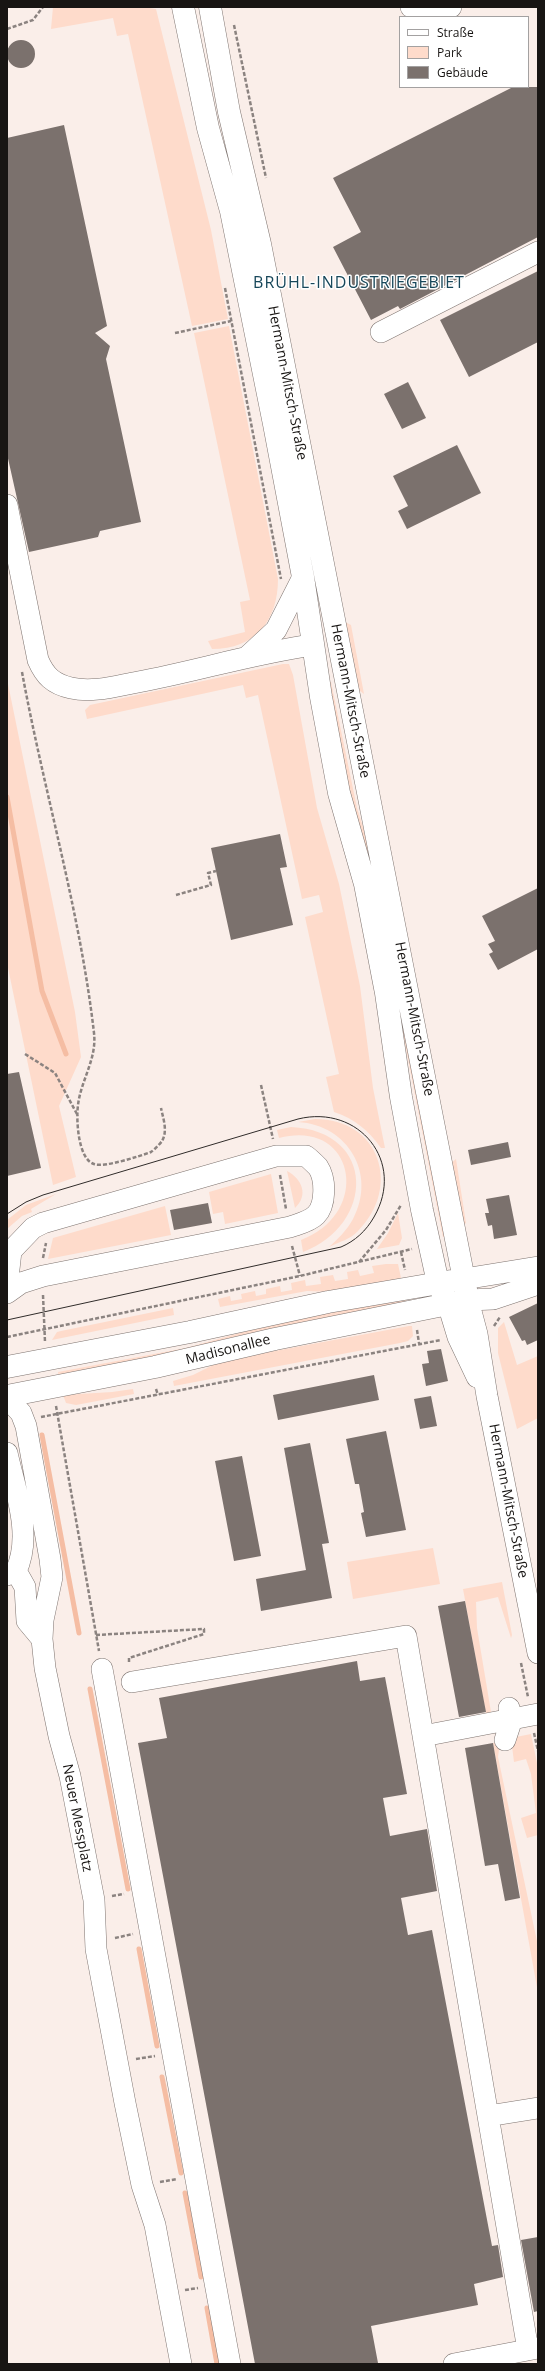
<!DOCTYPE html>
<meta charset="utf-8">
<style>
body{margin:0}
#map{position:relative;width:545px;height:2371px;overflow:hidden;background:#faeee9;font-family:"Open Sans",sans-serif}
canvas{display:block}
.frame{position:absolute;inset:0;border:8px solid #181513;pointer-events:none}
.legend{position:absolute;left:399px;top:16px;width:130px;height:72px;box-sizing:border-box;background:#fff;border:1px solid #a3a1a1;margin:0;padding:5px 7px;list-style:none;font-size:12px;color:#181513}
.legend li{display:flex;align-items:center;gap:8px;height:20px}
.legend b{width:20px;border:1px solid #a3a1a1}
</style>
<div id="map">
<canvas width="545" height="2371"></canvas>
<div class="frame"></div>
<ul class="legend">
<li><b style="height:5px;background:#fff"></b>Straße</li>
<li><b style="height:11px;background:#fedbcb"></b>Park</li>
<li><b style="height:11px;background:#7b716d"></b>Gebäude</li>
</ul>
</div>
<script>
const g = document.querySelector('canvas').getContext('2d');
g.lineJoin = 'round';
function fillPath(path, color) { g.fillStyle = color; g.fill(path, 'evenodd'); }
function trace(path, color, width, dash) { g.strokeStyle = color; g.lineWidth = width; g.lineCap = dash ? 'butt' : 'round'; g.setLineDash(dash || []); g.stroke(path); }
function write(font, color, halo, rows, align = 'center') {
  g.font = font + ' "Open Sans",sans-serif'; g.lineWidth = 3; g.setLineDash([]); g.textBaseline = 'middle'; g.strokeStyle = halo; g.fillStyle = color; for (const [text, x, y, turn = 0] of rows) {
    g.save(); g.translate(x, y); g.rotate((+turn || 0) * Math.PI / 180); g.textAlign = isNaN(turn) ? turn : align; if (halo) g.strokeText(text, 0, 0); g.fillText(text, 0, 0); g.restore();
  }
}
const green = new Path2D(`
 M53,7h91l12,2 55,221 17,89 -36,7 -64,-292 -11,2 -4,-18 -62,11z
 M229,326l49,253c0,42 -23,70 -66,70l-4,-8 37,-9 -5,-30 10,-2 -56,-267z
 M343,621l8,4 13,69 -8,-6z
 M283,664h6l4,11 24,133 22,76 21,102 13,102 12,60h-4c-13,-18 -26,-29 -47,-36l-8,-35 13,-3 -34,-157 18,-5 -4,-17 -17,4 -44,-204 -12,3 -3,-13 -156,34 -2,-9 5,-5z
 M7,679l68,333 6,45 -22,49 17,71 -23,8 -46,-222z
 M327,682h4l26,126 11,35 80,393 -5,1 -60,-305 -31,-121z
 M315,1119c65,0 87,68 43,112 -7,8 -19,11 -29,16 9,-8 18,-17 24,-28 24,-45 -5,-94 -55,-97z
 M291,1127c86,4 84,98 12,125l-2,-12c72,-27 54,-122 -22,-102l-2,-8z
 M456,1159l10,64 -3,2 -13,-61z
 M287,1171c15,8 22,24 8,37z
 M271,1174l7,39 -53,11 -2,-12 -10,2 -4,-22z
 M56,1194l-25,15 1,3 -10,4 -15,13v-9l19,-15z
 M165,1206l6,29 -123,24 5,-21z
 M398,1213l4,25 -3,7 -22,4 11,-16z
 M386,1264h12l3,14 -13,5 -55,9 -26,-1 -87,16 -2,-8 12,-3 1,5 11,-2 -1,-5 14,-3 1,5 10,-2v-5l14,-3 1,6 11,-2 -1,-7 14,-3 1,6 15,-2 -1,-7 13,-2 2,6 13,-2 -1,-7 11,-2 2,6 14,-3 -2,-7z
 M405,1298l1,4 -133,26 -214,50 -1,-6 128,-24 86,-24z
 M173,1308l1,7 -122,25 5,-8 4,-1z
 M504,1322l13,43 21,-9v62l-21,11 -19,-76v-25z
 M409,1326h3l1,10 -5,5 -8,2 -226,43 -1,-5 20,-6 28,-14z
 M133,1389l1,5 -58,11 -10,-2 -3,-8 49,-3z
 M433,1548l7,36 -87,15 -6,-37z
 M502,1582l10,53 -1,3 -13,-41 -22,5 1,26 14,84 -5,2 -23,-125z
 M531,1734l7,34v67l-11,3 -6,-20 15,-5 -5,-39 -5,-15 -12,3 -3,-24z
 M500,1742l-2,15 40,189v47l-45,-250z`);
const stream = new Path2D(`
 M7,797l35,194 24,63
 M42,1435l37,198
 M90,1689l38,200
 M139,1949l18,97
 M162,2077l19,96
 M185,2193l16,84
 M207,2308l10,56`);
const building = new Path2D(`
 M7 54a14 14 0 1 1 28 0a14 14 0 1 1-28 0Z
 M513,87h25v150l-138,72 -2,-3 -27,14 -38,-73 28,-15 -28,-54z
 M64,125l43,201 -12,7 15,13 -4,13 35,163 -41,9 -2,6 -69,15 -22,-98v-316z
 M538,271v71l-69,35 -29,-57z
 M408,382l18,36 -24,11 -18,-35z
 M457,445l24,48 -74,36 -9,-18 10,-5 -15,-30z
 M280,834l7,33 -7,1 13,57 -62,15 -20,-92z
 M538,888v61l-40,21 -9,-16 4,-2 -5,-8 7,-3 -13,-25z
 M19,1072l22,96 -34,8v-102z
 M508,1142l3,15 -40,8 -3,-15z
 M509,1195l8,40 -23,4 -2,-14 -4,1 -3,-13h4l-3,-14z
 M208,1203l4,20 -38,7 -4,-20z
 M538,1303v37l-11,5 -2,-5 -3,1 -13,-24z
 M441,1349l7,32 -22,5 -4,-22 7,-1 -2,-12z
 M374,1375l5,25 -101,20 -5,-25z
 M431,1396l6,30 -17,3 -6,-30z
 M386,1431l20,99 -40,7 -5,-24 3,-1 -5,-28h-4l-9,-45z
 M310,1443l19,100 -7,1 10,54 -71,13 -5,-32 50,-9 -22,-122z
 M242,1456l19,100 -27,5 -19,-100z
 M465,1601l21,111 -27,5 -21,-111z
 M357,1661l3,20 25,-4 22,117 -24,4 7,38 37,-7 10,62 -36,7 7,37 24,-5 60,316 6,-1 5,32 -29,7 4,21 -107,21 7,37 -123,1 -117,-621 29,-5 -8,-40z
 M493,1743l27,155 -15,3 -7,-37 -13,2 -20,-118z
 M538,2237v74l-4,1 -13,-72z`);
const path = new Path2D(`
 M234,25l32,153
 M7,29l26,-9 10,-13
 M225,288l56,291
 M175,333l56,-12
 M22,672c22,120 58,239 72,361 3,26 -13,47 -16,72 -2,15 0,54 16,59 10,4 46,-8 57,-12 3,-2 9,-8 11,-11 6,-10 1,-23 -1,-33
 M176,895l35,-10 -3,-12 8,-2
 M25,1054l30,19 23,43
 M261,1085l12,54
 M280,1175l6,34
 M292,1246l8,30
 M401,1252l4,18
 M43,1258l3,-15
 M359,1262l27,-32 15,-25
 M43,1295l2,47
 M494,1326l6,-9
 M417,1330l2,13
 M7,1337l293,-61 112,-27
 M156,1389l2,6
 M56,1406l43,245
 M41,1417l400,-77
 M96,1635l108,-6v5l-75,24v5
 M521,1663l7,34
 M534,1733l4,18
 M112,1896l12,-2
 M115,1938l18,-4
 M136,2059l19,-3
 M160,2182l17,-3
 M185,2290l13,-2`);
const minor = new Path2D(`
 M411,7l19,7 21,-7
 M381,332l157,-80
 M7,505l31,155c7,16 15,24 33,28 22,5 45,-2 67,-6 59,-11 116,-29 175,-37
 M248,656l28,-26 27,-53
 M464,1279l74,-12
 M538,1282l-3,3 -42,14 -25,1 9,34 10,62 51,257
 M7,1287l4,-36 22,-23 10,-5 233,-67h30c4,3 8,7 12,11 8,12 8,38 -2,48 -7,7 -18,9 -26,12l-247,49 -22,7 -14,10
 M448,1304l10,33 19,40
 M7,1398l14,15 5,13 24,133 2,18 -9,43 -1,19 3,29 14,68 11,40 24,124 2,49 29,154 17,82 13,40 26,139
 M7,1453c8,37 26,82 9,118l-9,4
 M16,1571l9,16 2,34 15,18
 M102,1669l128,695
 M132,1682l274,-46 122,714
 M423,1736l115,-22
 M505,1740l7,-21 -3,-11
 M488,2116l50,-8
 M454,2364l84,-16`);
const major = new Path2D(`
 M183,7l25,121 23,83 43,213 29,153 18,120 18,96 26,91 21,109 15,104 21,113 16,73 10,21
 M7,1367l183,-35 138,-30 123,-21
 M7,1396l148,-29 120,-28 193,-39 -208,-1056 -31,-132 -19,-105`);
const tram = new Path2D(`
 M7,1214l19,-12 17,-7 255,-76c61,-15 108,43 76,98 -8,14 -19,24 -33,30l-334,73`);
const streetNames = [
 ["Hermann-Mitsch-Straße",287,383,79],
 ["Hermann-Mitsch-Straße",350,701,79],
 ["Hermann-Mitsch-Straße",414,1019,79],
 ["Madisonallee",228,1350,-14],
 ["Hermann-Mitsch-Straße",508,1501,79],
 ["Neuer Messplatz",77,1818,79]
];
const quarterNames = [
 ["BRÜHL-INDUSTRIEGEBIET",359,283]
];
fillPath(green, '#fedbcb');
trace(stream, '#f5bda3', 5);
fillPath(building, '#7b716d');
trace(minor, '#7e7470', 22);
trace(major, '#7e7470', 23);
trace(path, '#8b8380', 2.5, [4, 2]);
trace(minor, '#fff', 21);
trace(major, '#fff', 22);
trace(tram, '#302c2a', 1);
write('14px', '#181513', '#fff', streetNames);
g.letterSpacing = '1px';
write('16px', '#17475a', '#fff', quarterNames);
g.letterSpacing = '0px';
</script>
